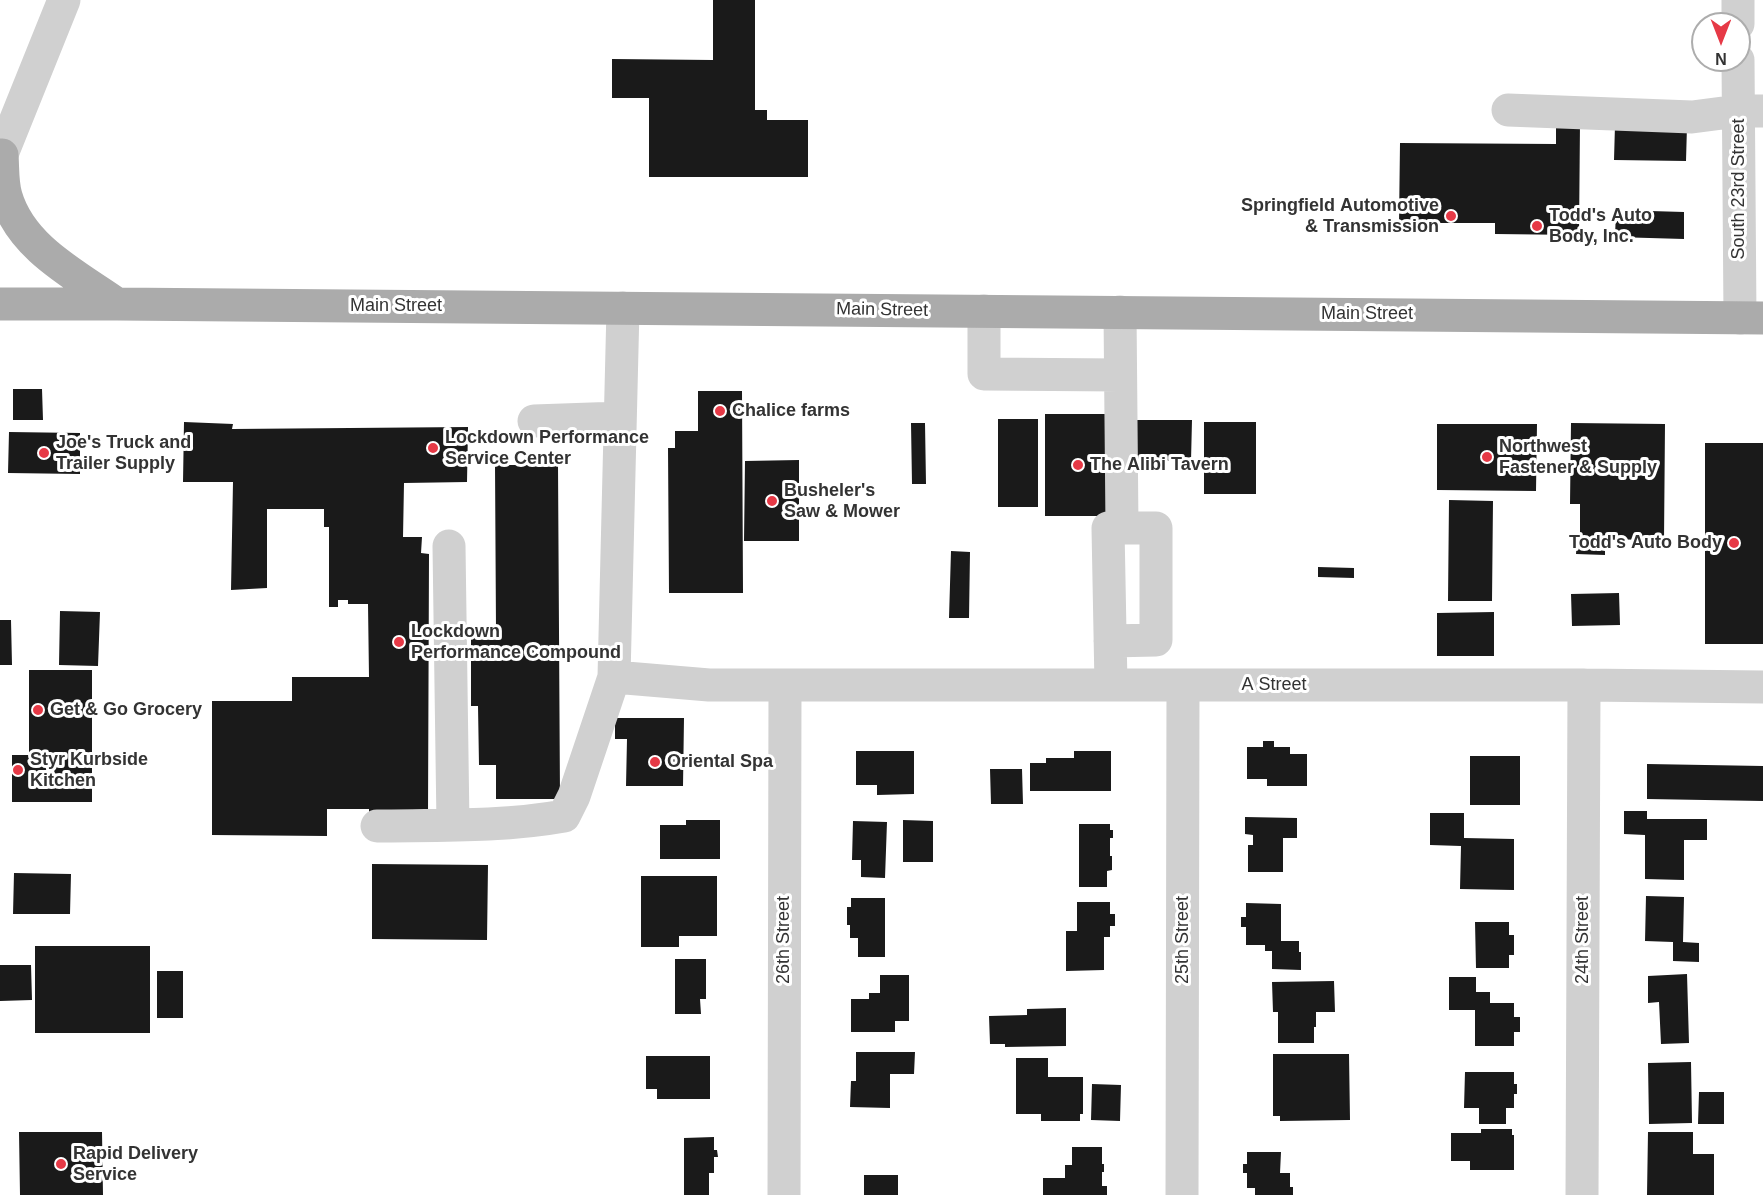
<!DOCTYPE html>
<style>
body{margin:0}
#map{position:relative;width:1763px;height:1195px;overflow:hidden;background:#fff;font-family:Arial,sans-serif}
canvas{display:block}
.north{position:absolute;left:1691px;top:12px;width:60px;height:60px;box-sizing:border-box;background:#fff;border:2px solid #adadad;border-radius:50%;rotate:180deg;font-size:16px;font-weight:700;line-height:24px;text-align:center;color:#333}
.north::after{content:'';display:block;margin:auto;width:21px;height:27px;background:#e63946;clip-path:polygon(50% 0,100% 100%,50% 72%,0 100%)}
</style>
<div id="map">
<canvas width="1763" height="1195"></canvas>
<div class="north">N</div>
</div>
<script>
const g = document.querySelector('canvas').getContext('2d');
g.lineJoin = 'round';
function fillPath(path, color) { g.fillStyle = color; g.fill(path, 'evenodd'); }
function trace(path, color, width, dash) { g.strokeStyle = color; g.lineWidth = width; g.lineCap = dash ? 'butt' : 'round'; g.setLineDash(dash || []); g.stroke(path); }
function write(font, color, halo, rows, align = 'center') {
  g.font = font + ' Arial,sans-serif'; g.lineWidth = 6; g.setLineDash([]); g.textBaseline = 'middle'; g.strokeStyle = halo; g.fillStyle = color; for (const [text, x, y, turn = 0] of rows) {
    g.save(); g.translate(x, y); g.rotate((+turn || 0) * Math.PI / 180); g.textAlign = isNaN(turn) ? turn : align; if (halo) g.strokeText(text, 0, 0); g.fillText(text, 0, 0); g.restore();
  }
}
const building = new Path2D(`
 M713,0h42v110h12v10h41v57h-159v-79h-37v-39l101,1z
 M1556,122h24l-1,113 -84,-1v-11h-96l1,-80 156,1z
 M1615,125l72,1 -1,35 -72,-1z
 M1616,210l68,2v27l-69,-2z
 M13,389h29l1,31h-30z
 M698,391h44l1,202h-74l-1,-145h7v-17h23z
 M1045,414h65l1,102h-66z
 M998,419h40v88h-40z
 M1129,420h63l-1,41 -63,-1z
 M184,422l49,2 -1,5 236,-2 -1,55 -63,1 -1,54h19l-1,16 8,1 -1,260 -59,1v-6h-42v27l-115,-1v-134h80v-24h77l-1,-73h-20v-4h-10v7h-9v-80h-5v-18h-57v79l-36,2 2,-108h-50z
 M1204,422h52v72h-52z
 M911,423h14l1,61h-14z
 M1571,423l94,1 -1,116 -84,-1v-35h-10z
 M1437,424h100l-1,67 -99,-1z
 M9,432l71,1v41l-72,-1z
 M1705,443h58v201h-58z
 M799,460v81h-55l1,-80z
 M495,465h63l2,334h-64v-34h-17l-1,-59h-7v-76h25z
 M1449,500l44,1 -1,100h-44z
 M1577,541l28,1v13l-29,-1z
 M951,551l19,1 -1,66h-20z
 M1318,567l36,1v10l-36,-1z
 M1619,593l1,32 -48,1 -1,-32z
 M60,611l40,1 -2,54 -39,-1z
 M1494,612v44h-57v-43z
 M0,620h11l1,45h-12z
 M29,670h63v132h-80v-47h17z
 M615,718h69l-1,68h-57l1,-47h-12z
 M1263,741h11v6h16v7h17v32h-40v-7h-20v-32h16z
 M856,751h58v43l-37,1v-10h-21z
 M1074,751h37v40h-81v-28h16v-5h28z
 M1470,756h50v49h-50z
 M1647,764l116,2v35l-116,-2z
 M990,769h32l1,35h-32z
 M1624,811h23v8h60v21h-23v40l-39,-1v-44l-21,-1z
 M1430,813h34v25l50,1v51l-54,-1 1,-43 -31,-1z
 M1245,817l52,1v20h-14v34h-35v-27h5v-10l-8,-1z
 M686,820h34v39h-60v-34h26z
 M903,820l30,1v41h-30z
 M853,821l34,1 -2,56 -24,-1v-17h-9z
 M1079,824h31v6h3v8h-3v18h2v14l-5,1v16h-28z
 M372,864l116,1 -1,75 -115,-1z
 M14,873l57,1 -1,40h-57z
 M641,876h76v60h-38v11h-38z
 M1646,896l38,1 -1,45 16,1v19l-26,-1v-19l-28,-1z
 M851,898h34v59h-27v-19h-8v-13h-3v-18h4z
 M1077,902h33v12h5v12h-5v11h-6v33l-38,1v-40h11z
 M1246,903l35,1v37h18v11h2v18l-29,-1v-18h-7v-6h-19v-18h-5v-10h5z
 M1475,922h34v13h5v20h-5v13h-33z
 M35,946h115v87h-115z
 M675,959h31v40h-6l1,15h-26z
 M0,965h31l1,35 -32,1z
 M157,971h26v47h-26z
 M1687,974l2,69 -28,1 -2,-42 -11,1v-27z
 M880,975h29v46h-14v11h-44v-33h18v-6h11z
 M1449,977h27v15h14v11h24v14h6v15h-6v14h-39v-36h-26z
 M1334,981l1,31h-19v15h-2v16h-36v-31h-5l-1,-30z
 M1066,1008v38l-61,1v-3h-15l-1,-28 38,-1v-6z
 M856,1052h59l-1,22h-24v34l-40,-1 1,-26h5z
 M1273,1054h76l1,66 -70,1v-5h-7z
 M646,1056h64v43h-53v-10h-11z
 M1016,1058h32v19h35v37h-3v7h-39v-7h-25z
 M1691,1062l1,61 -43,1 -1,-61z
 M1465,1072h49v12h3v10h-3v14h-8v16h-27v-16h-15z
 M1092,1084l29,1 -1,36 -29,-1z
 M1699,1092h25v32h-26z
 M1481,1129h31v6h2v35h-44v-9h-19v-28h30z
 M19,1132h83l1,63h-83z
 M1648,1132h45v22h21v41h-67z
 M714,1137v13h3l1,7h-4v16h-5v22h-25v-57z
 M1072,1147h30v17h2v8h-2v14h5v9h-64v-17h22v-13h7z
 M1247,1152h34l-1,21h10v14h3v8h-38v-7h-8v-15h-4v-9h4z
 M864,1175h34v20h-34z`);
const minor = new Path2D(`
 M1738,0v24
 M1738,60l2,258
 M1508,110l184,7 46,-6h25
 M0,159l64,-159
 M984,311v63l136,1
 M1120,312l2,216
 M534,421l86,-3
 M449,546l4,279
 M1110,641l46,-1v-112h-48l3,157
 M614,677l95,8h875l179,2
 M377,826c62,-1 126,1 187,-10l10,-20 40,-119 9,-369
 M784,1195l1,-510
 M1182,1195l1,-510
 M1582,1195l2,-510`);
const major = new Path2D(`
 M2,155c1,13 0,28 4,41 15,52 70,79 111,108
 M0,304h117l1646,14`);
const markers = [
 [1451,216,6,"#e63946"],
 [1537,226,6,"#e63946"],
 [720,411,6,"#e63946"],
 [433,448,6,"#e63946"],
 [44,453,6,"#e63946"],
 [1487,457,6,"#e63946"],
 [1078,465,6,"#e63946"],
 [772,501,6,"#e63946"],
 [1734,543,6,"#e63946"],
 [399,642,6,"#e63946"],
 [38,710,6,"#e63946"],
 [655,762,6,"#e63946"],
 [18,770,6,"#e63946"],
 [61,1164,6,"#e63946"]
];
const streetNames = [
 ["South 23rd Street",1739,189,-90],
 ["Main Street",396,306],
 ["Main Street",882,310,1],
 ["Main Street",1367,314],
 ["A Street",1274,685],
 ["26th Street",784,940,-90],
 ["25th Street",1183,940,-90],
 ["24th Street",1583,940,-90]
];
const poiNames = [
 ["Springfield Automotive",1439,206,"right"],
 ["& Transmission",1439,227,"right"],
 ["Todd's Auto",1549,216],
 ["Body, Inc.",1549,237],
 ["Chalice farms",732,411],
 ["Lockdown Performance",445,438],
 ["Service Center",445,459],
 ["Joe's Truck and",56,443],
 ["Trailer Supply",56,464],
 ["Northwest",1499,447],
 ["Fastener & Supply",1499,468],
 ["The Alibi Tavern",1090,465],
 ["Busheler's",784,491],
 ["Saw & Mower",784,512],
 ["Todd's Auto Body",1722,543,"right"],
 ["Lockdown",411,632],
 ["Performance Compound",411,653],
 ["Get & Go Grocery",50,710],
 ["Styr Kurbside",30,760],
 ["Kitchen",30,781],
 ["Oriental Spa",667,762],
 ["Rapid Delivery",73,1154],
 ["Service",73,1175]
];
fillPath(building, '#1a1a1a');
trace(minor, '#d0d0d0', 33);
trace(major, '#ababab', 33);
for (const [x, y, r, color] of markers) { const dot = new Path2D(); dot.arc(x, y, r, 0, 2 * Math.PI); g.fillStyle = color; g.fill(dot); trace(dot, '#fff', 2); }
write('18px', '#333', '#fff', streetNames);
write('bold 18px', '#333', '#fff', poiNames, 'left');
</script>
